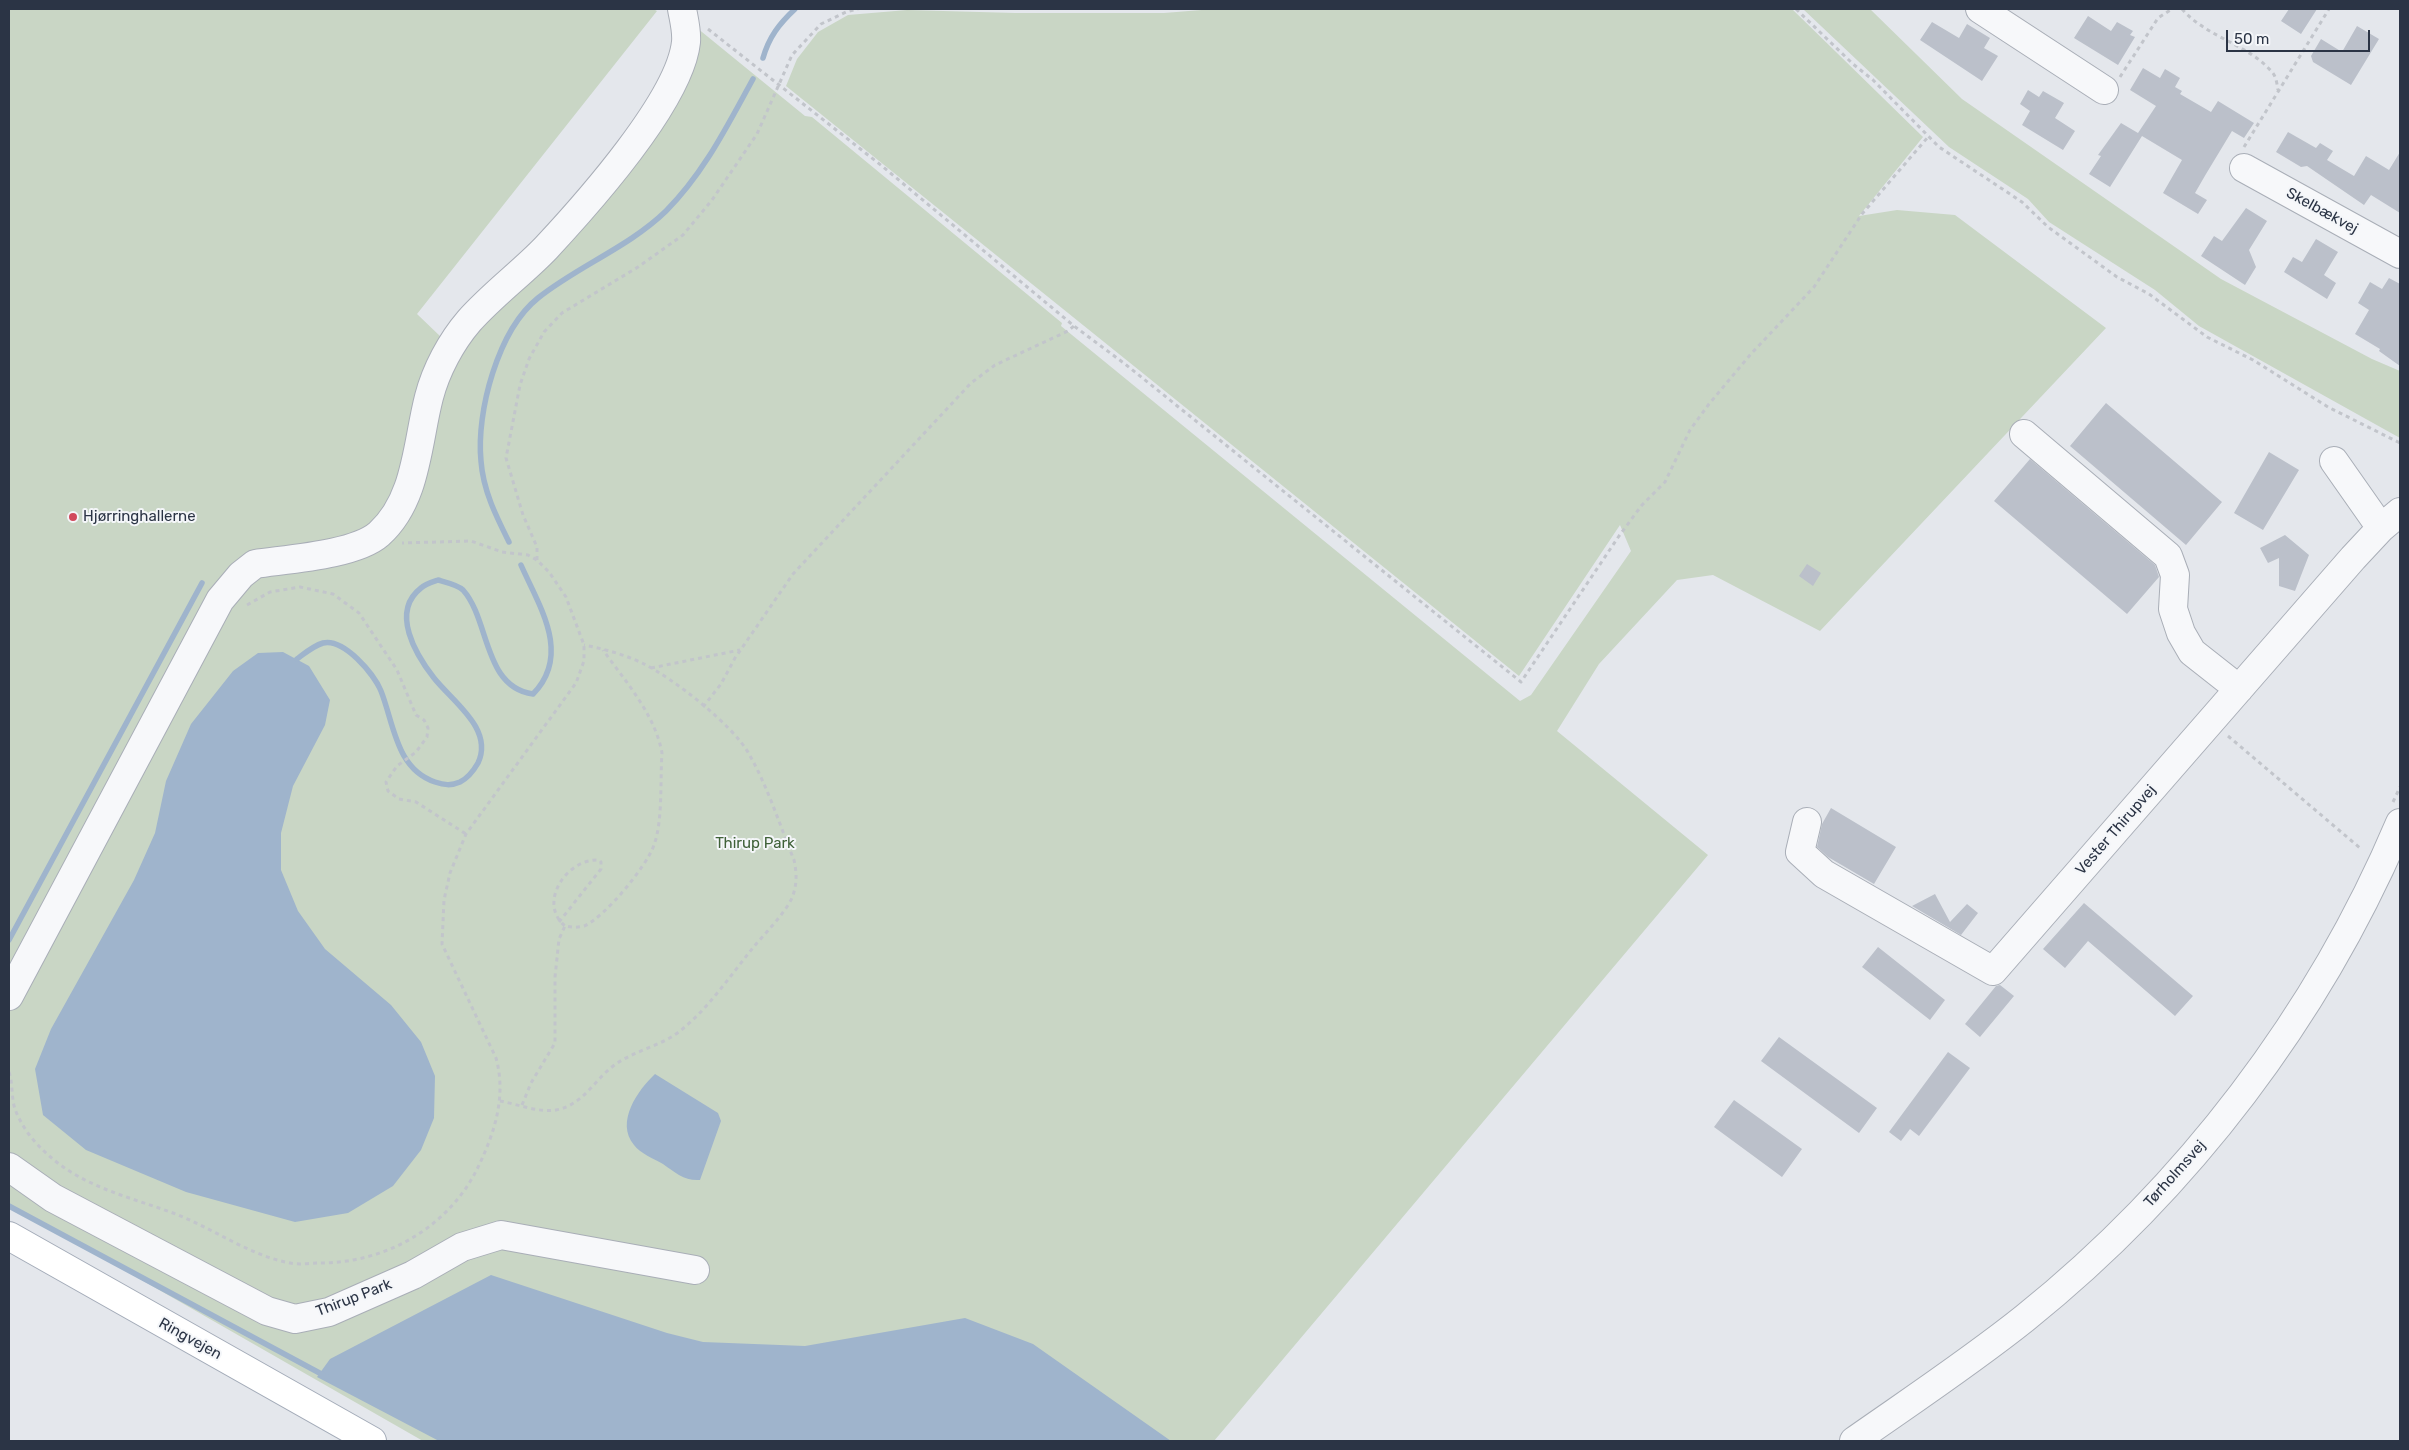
<!DOCTYPE html>
<meta charset="utf-8">
<style>
body{margin:0}
#map{position:relative;width:2409px;height:1450px;overflow:hidden;background:#e4e7ec;font-family:Rubik,sans-serif}
canvas{display:block}
.frame{position:absolute;inset:0;border:10px solid #2b3445;pointer-events:none}
.scale{position:absolute;left:2226px;top:30px;width:144px;height:22px;box-sizing:border-box;border:2px solid #2b3445;border-top:0;padding-left:6px;font-size:15px;line-height:18px;white-space:nowrap;color:#2b3445;-webkit-text-stroke:4px #f4f6f9;paint-order:stroke}
</style>
<div id="map">
<canvas width="2409" height="1450"></canvas>
<div class="frame"></div>
<div class="scale">50 m</div>
</div>
<script>
const g = document.querySelector('canvas').getContext('2d');
g.lineJoin = 'round';
function fillPath(path, color) { g.fillStyle = color; g.fill(path, 'evenodd'); }
function trace(path, color, width, dash) { g.strokeStyle = color; g.lineWidth = width; g.lineCap = dash ? 'butt' : 'round'; g.setLineDash(dash || []); g.stroke(path); }
function write(font, color, halo, rows, align = 'center') {
  g.font = font + ' Rubik,sans-serif'; g.lineWidth = 4; g.setLineDash([]); g.textBaseline = 'middle'; g.strokeStyle = halo; g.fillStyle = color; for (const [text, x, y, turn = 0] of rows) {
    g.save(); g.translate(x, y); g.rotate((+turn || 0) * Math.PI / 180); g.textAlign = isNaN(turn) ? turn : align; if (halo) g.strokeText(text, 0, 0); g.fillText(text, 0, 0); g.restore();
  }
}
const green = new Path2D(`
 M9,9h644l4,2 -240,303 24,23 162,-170 46,-58 24,-49 2,-50 130,106 7,1 250,206 -1,3 459,375 11,-6 100,-144 -11,-26 -101,151 -733,-590 11,-27 21,-27 30,-17 59,-5 108,3h149l50,-4h578l131,128 -64,79 38,-6 58,5 151,113 -286,303 -107,-56 -36,5 -78,84 -42,67 151,124 -494,586h-791l-414,-237z
 M1803,9h67l92,90 259,180 151,80 28,12v67l-201,-112 -44,-36 -106,-68 -21,-23 -79,-52z`);
const water = new Path2D(`
 M283,652l26,14 21,34 -5,25 -32,61 -12,47v37l17,41 27,38 66,56 30,37 14,34 -1,42 -13,32 -28,36 -45,27 -53,9 -109,-30 -100,-42 -43,-35 -8,-46 16,-40 83,-149 21,-47 11,-52 25,-57 42,-53 25,-18z
 M655,1074l63,39 3,8 -21,59c-16,1 -24,-7 -37,-16 -9,-5 -23,-11 -29,-19 -19,-23 4,-55 21,-71z
 M491,1275l176,58 36,9 102,4 160,-28 68,26 138,97h-732l-122,-64 13,-18z`);
const stream = new Path2D(`
 M763,58c6,-21 16,-34 32,-49
 M509,542c-13,-26 -26,-52 -28,-81 -5,-49 17,-131 57,-163 40,-32 91,-51 128,-87 38,-38 61,-85 87,-132
 M297,659c8,-6 16,-13 26,-16 21,-5 51,31 58,48 13,33 15,78 54,91 9,3 16,4 25,0 8,-4 14,-12 18,-19 16,-34 -25,-61 -44,-85 -18,-23 -44,-66 -13,-90 4,-4 11,-6 17,-8 7,2 20,5 25,10 27,30 20,97 70,104 39,-40 6,-88 -12,-129
 M9,940l193,-357
 M9,1206l318,171`);
const building = new Path2D(`
 M2289,9h28l-16,25 -20,-13z
 M2088,16l23,15 6,-9 16,9 -3,4 5,2 -17,28 -44,-27z
 M1932,22l27,16 8,-14 23,14 -6,10 14,8 -16,25 -62,-41z
 M2357,26l22,13 -28,46 -38,-23 -2,-6 10,-17 21,13z
 M2143,68l17,10 5,-9 15,9 -5,9 7,4 -2,3 31,18 7,-11 36,22 -10,15 -12,-7 -26,43 -11,19 12,7 -9,14 -35,-21 19,-33 -40,-24 -32,51 -21,-13 12,-18 -3,-1 23,-32 17,10 18,-27 -26,-16z
 M2028,90l11,7 4,-6 21,12 -9,15 20,13 -12,19 -41,-25 8,-14 -10,-7z
 M2288,132l28,16 4,-5 13,8 -6,9 27,16 12,-20 23,14 11,-18v61l-29,-18 -7,10 -57,-39 -6,1 -25,-15z
 M2246,208l21,13 -18,29 7,17 -11,18 -44,-29 13,-20 8,5z
 M2316,239l22,13 -14,23 12,8 -9,16 -43,-27 9,-15 9,5z
 M2389,278l11,6v82l-21,-15 1,-2 -25,-15 14,-24 -11,-7 12,-21 12,7z
 M2106,403l116,99 -36,43 -116,-99z
 M2269,452l30,18 -36,60 -29,-17z
 M2030,459l125,106 4,12 -32,37 -133,-113z
 M2285,535l24,20 -14,36 -16,-5v-28l-11,5 -8,-15z
 M1807,564l14,9 -8,13 -14,-10z
 M1831,808l65,39 -22,37 -46,-27 -11,-10 5,-23z
 M1935,894l15,28 17,-18 11,9 -17,22 -49,-29z
 M2084,903l109,93 -18,20 -87,-75 -23,27 -22,-19z
 M1878,947l67,53 -15,20 -68,-53z
 M2000,985l14,11 -34,41 -15,-13 31,-38z
 M1779,1037l98,71 -18,25 -98,-72z
 M1948,1052l22,16 -51,68 -9,-7 -9,12 -12,-9z
 M1734,1100l68,49 -20,28 -68,-50z`);
const path = new Path2D(`
 M1796,9l57,55 20,16 66,67 83,55 26,25 69,50 32,17 58,43 46,23 75,47 72,36
 M2182,9c24,28 66,35 90,63 4,4 5,12 6,18
 M708,29l174,137 192,160 51,38 396,318 98,-146 23,-31 23,-23 25,-52 19,-26 41,-49 64,-68 48,-73 66,-77
 M2120,77l38,-59 14,-9
 M2244,147l85,-138
 M537,560v-13l-14,-32 -17,-57 14,-73 9,-26 15,-27 18,-19 76,-46 45,-32 29,-35 45,-66 35,-79 29,-31 25,-12 12,-3
 M247,605l23,-13 30,-5 33,7 26,19 38,57 19,45 8,5 4,8 -1,9 -11,15 -19,14 -11,16 2,9 11,8 17,3 50,32
 M651,668l89,-18
 M703,707l18,-23 14,-26 58,-84 178,-191 24,-18 73,-34 6,-5
 M2228,736l132,112
 M2393,802l7,-15
 M559,922l42,-53v-7l-2,-2c-32,-2 -62,43 -34,66
 M9,1072c4,11 2,25 6,37 5,14 16,30 27,40 36,37 85,47 131,64 40,15 75,42 117,50 10,2 21,0 30,0 68,0 132,-38 160,-100 16,-34 26,-69 16,-105l-54,-114 2,-44 6,-27 16,-39 110,-151 8,-22v-16l-18,-48 -17,-25 -12,-12 -9,-5 -26,-3 -31,-11 -69,2
 M500,1101c17,3 39,12 56,9 28,-5 39,-32 60,-46 20,-14 45,-18 64,-33 28,-22 50,-55 72,-82 13,-16 31,-33 40,-51 5,-13 5,-24 2,-38 -14,-34 -26,-73 -45,-106 -16,-29 -76,-76 -107,-91 -19,-9 -38,-14 -58,-18
 M522,1105l9,-22 24,-40v-66l4,-38 6,-13c6,1 12,2 19,0 20,-8 63,-60 70,-81 9,-25 6,-64 8,-92 -7,-39 -37,-72 -59,-103`);
const minor = new Path2D(`
 M1980,9l124,81
 M2244,168l156,86
 M2024,434l144,122 7,19 -2,34 8,24 11,19 47,37
 M2334,461l47,67
 M1807,822l-7,30 24,22 169,97 360,-413 28,-30 19,-16
 M9,996l211,-396 21,-25 14,-11c33,-5 100,-9 124,-30 38,-34 38,-91 50,-137 7,-27 22,-55 40,-76 24,-27 53,-48 77,-73 40,-43 134,-148 140,-206 1,-11 -2,-22 -4,-33
 M9,1167l44,31 214,113 28,8 34,-7 84,-37 49,-28 39,-12 194,35
 M1854,1441c57,-40 116,-79 171,-123 162,-130 294,-303 375,-495`);
const major = new Path2D(`
 M9,1236l363,205`);
const markers = [
 [73,517,5,"#d1495b"]
];
const streetNames = [
 ["Skelbækvej",2322,211,29],
 ["Vester Thirupvej",2116,830,-49],
 ["Tørholmsvej",2175,1174,-48],
 ["Thirup Park",354,1298,-21],
 ["Ringvejen",190,1339,29]
];
const poiNames = [
 ["Hjørringhallerne",83,517]
];
const parkNames = [
 ["Thirup Park",755,844]
];
fillPath(green, '#c9d6c5');
fillPath(water, '#9fb4cc');
trace(stream, '#9fb4cc', 5.5);
fillPath(building, '#bbc0ca');
trace(minor, '#a9aeb7', 30);
trace(major, '#a3abb8', 30);
trace(path, '#c2c5cb', 3, [4, 4]);
trace(minor, '#f7f8fa', 28);
trace(major, '#fff', 28);
for (const [x, y, r, color] of markers) { const dot = new Path2D(); dot.arc(x, y, r, 0, 2 * Math.PI); g.fillStyle = color; g.fill(dot); trace(dot, '#f4f6f9', 2); }
write('15px', '#2b3445', '#f4f6f9', streetNames);
write('15px', '#2b3445', '#f4f6f9', poiNames, 'left');
write('15px', '#3f6138', '#f4f6f9', parkNames);
</script>
